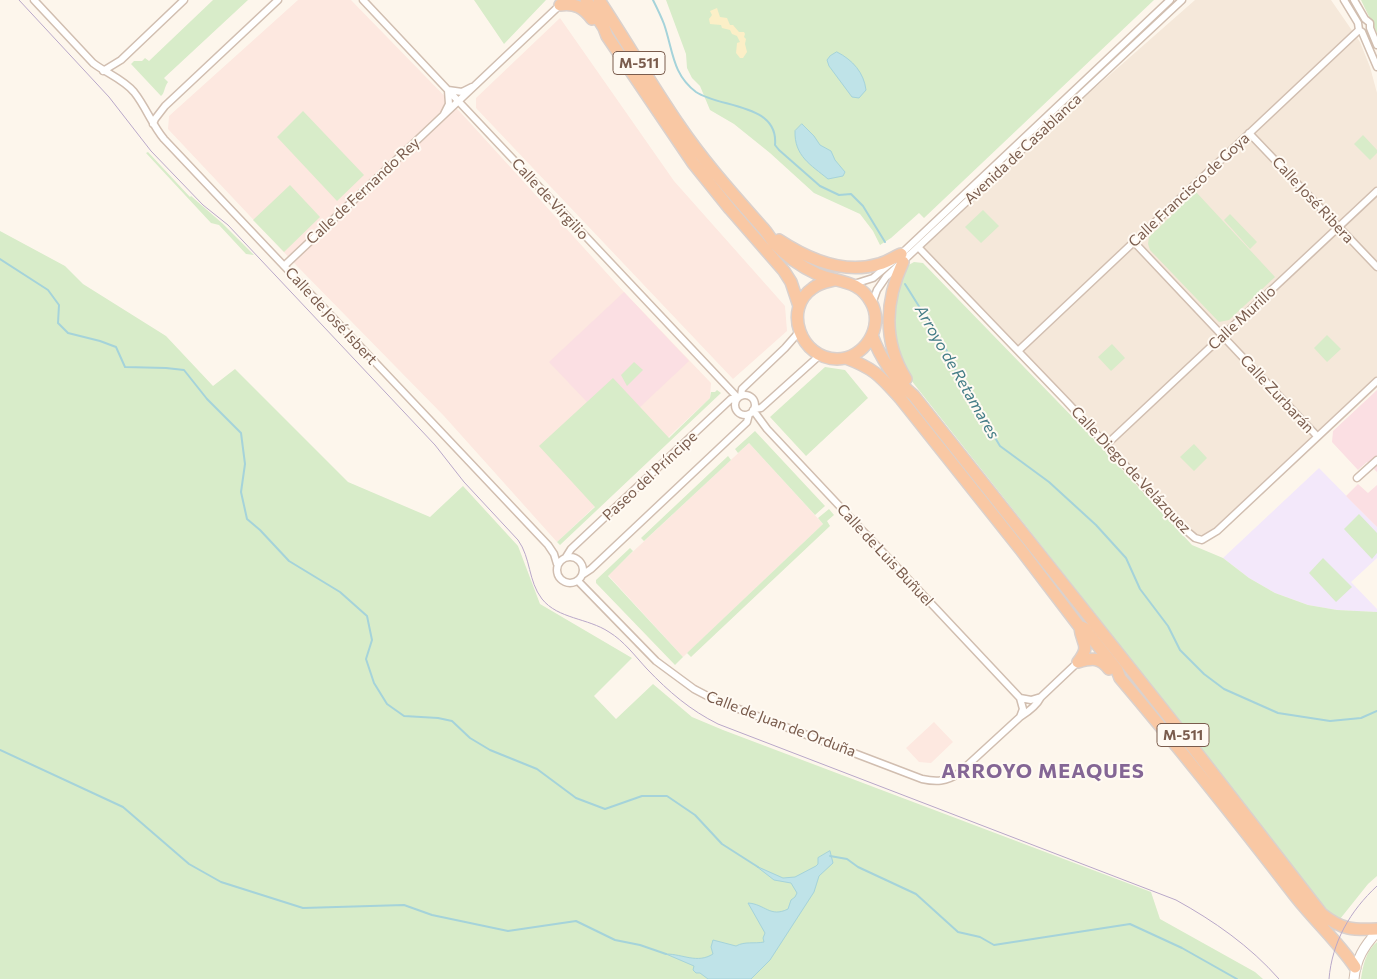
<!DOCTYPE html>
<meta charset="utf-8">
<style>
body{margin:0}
canvas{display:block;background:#fdf6ec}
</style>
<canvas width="1377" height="979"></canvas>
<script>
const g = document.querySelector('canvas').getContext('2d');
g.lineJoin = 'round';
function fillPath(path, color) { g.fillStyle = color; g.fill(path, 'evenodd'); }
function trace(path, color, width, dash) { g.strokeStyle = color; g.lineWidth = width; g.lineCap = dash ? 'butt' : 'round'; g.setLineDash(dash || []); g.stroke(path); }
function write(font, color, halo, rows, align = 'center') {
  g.font = font + ' Commissioner,sans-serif'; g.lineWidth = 4; g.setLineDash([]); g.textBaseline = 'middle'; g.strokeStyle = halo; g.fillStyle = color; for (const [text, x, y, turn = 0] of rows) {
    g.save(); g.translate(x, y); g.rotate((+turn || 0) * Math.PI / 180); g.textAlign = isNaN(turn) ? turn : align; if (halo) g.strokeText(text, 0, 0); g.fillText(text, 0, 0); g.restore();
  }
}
const residential = new Path2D(`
 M1195,0h136l29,42 10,25 7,26v284l-175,163 -140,-143 -146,-152z`);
const commercial = new Path2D(`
 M298,0h53l111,114 162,178 87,91 -1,15 -153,144 -113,-126 -147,-150 -129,-137 1,-13z
 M560,18l114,163 111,125 2,25 -54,48 -257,-271v-10z
 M749,443l74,81 -140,133 -75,-82z
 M934,722l19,20 -22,21 -12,-1 -13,-14z`);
const education = new Path2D(`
 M1319,468l58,59v31l-26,24 26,27v3l-40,-2 -29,-5 -33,-12 -26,-15 -26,-20z`);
const medical = new Path2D(`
 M624,292l65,69 -49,46 -27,-28 -26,23 -38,-40z
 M1377,390v82l-10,-10 -9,8 -26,-28 1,-11z
 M1358,484l10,9 9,-8v42l-31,-31z`);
const green = new Path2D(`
 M213,0h35l-84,78 4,4c-4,5 -3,11 -7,14l-30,-32 3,-3h8l3,-3 4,3z
 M474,0h72l-42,44z
 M666,0h488l-230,218 -5,-5 -28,25 -11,7 -7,-14 -13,-17 -46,-21 -44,-40 -36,-29 -24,-14 -10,-24 -8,-8 -5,-10 -1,-14z
 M1361,0h16v33z
 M303,111l61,64 -27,26 -60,-64z
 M1363,135l14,15v3l-7,7 -16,-16z
 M148,152l42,45 1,-1 31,27 32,32 -8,-1 -27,-29 -8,-2 -65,-70z
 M290,185l30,32 -36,35 -31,-32z
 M1196,192l79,85 -46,43 -10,2 -69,-72 -2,-6 1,-7z
 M983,210l16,16 -18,17 -16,-16z
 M1230,214l27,28 -7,7 -26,-29z
 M0,231l65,35 18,18 83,52 47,50 22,-17 113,113 82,35 33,-31 55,60 22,58 92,54 -38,38 22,23 37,-35 39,33 31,13 428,162 9,27 95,53 8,7h-1263z
 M914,262l9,1 167,172 102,110 31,13 26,20 26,15 33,12 29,5 40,2v264l-9,8 -28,35 -11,-7 -15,-18 -92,-119 -315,-400 -11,-26 -4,-37 13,-45z
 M1327,335l14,14 -14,13 -13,-14z
 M1112,344l13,14 -14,13 -13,-14z
 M634,362l9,8 -16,16 -6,-11z
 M825,367l20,3 23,28 -62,58 -36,-39z
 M613,378l56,60 41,-40 1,-6h4l2,-2 4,3 -161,152 -3,-3 38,-35 -56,-61z
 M755,431l70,75 -10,9 -66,-72 -11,10 -3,-4z
 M1194,444l13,14 -13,13 -14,-14z
 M728,456l3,4 -87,81 -3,-3z
 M829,509l5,6 -7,6 3,5 -139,131 -4,-4 136,-129 -5,-6z
 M1359,514l18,19v20l-5,6 -28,-30z
 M630,548l3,3 -25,25 75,81 -8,8 -79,-82v-3z
 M1323,558l29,29 -16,15 -27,-29z
 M1377,942v37h-16c2,-14 5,-28 16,-37z`);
const sand = new Path2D(`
 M717,8l3,9 7,1 3,7h3l6,7h5l1,2 -1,3 2,2 -1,5 2,8 -4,6h-3l-4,-5 1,-10 3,-1 -3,-6 -5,-2 -2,-4 -8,-2 -1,-3 -11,-1 -1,-5 3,-4 -2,-4z`);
const water = new Path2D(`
 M837,52c16,8 27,21 29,38l-7,8 -7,-1 -23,-31 -2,-6 3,-4z
 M802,124l12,12 6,9 11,6 4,9 10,12 -2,4 -15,3c-17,-14 -34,-23 -33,-48z
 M830,851l3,12 -14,13 -5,16 -44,68 -19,19h-43l-8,-6h-4l-3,-3 1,-4 -28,-12c17,0 31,10 47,0l-2,-7 2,-7 23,6c9,-5 18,-2 28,-4l-1,-4 2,-5 -17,-30c17,1 22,15 40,6l3,-9 4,-3 2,-4 -6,-10 -17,-3 -18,-14 27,12 12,-1 21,-11 2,-2v-6z`);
const stream = new Path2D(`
 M653,0c4,8 8,16 11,24 9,26 8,50 32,68 23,16 83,11 79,53l4,5 41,36 19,9 12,-1 12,12 22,36
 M0,259l48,31 11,15 -1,18 10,10 32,8 16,6 9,20 41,1 18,2 23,29 34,34 4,31 -4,28 6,27 13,11 29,31 51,31 27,24 5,24 -6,19 8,24 13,21 17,12 34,2 14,3 18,17 20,12 47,19 39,29 29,11 37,-13h25l28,19 27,29 36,23
 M905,284l42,67 10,23 43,72 49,36 47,43 30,33 14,31 28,37 12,24 24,24 20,15 54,24 52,8 31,-3 16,-7
 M0,750l123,57 66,57 32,18 82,26 101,-3 28,10 76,16 68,-10 39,19 25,5 26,9
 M830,856l17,3 11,8 58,27 42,38 22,5 14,8 136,-21 52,24 55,31`);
const minor = new Path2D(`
 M34,0l59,63c13,10 30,16 41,29 12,15 18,33 30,47l384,406 6,9 3,10
 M363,0l375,398
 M1344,0l14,23 1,7 3,2 15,35
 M1354,0l11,19 5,4v5l7,17
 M103,71l18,-11 63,-60
 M444,114l5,-10 -1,-14 14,2 10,-5
 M153,124l2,-5 10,-13 113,-106
 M1249,133l128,134
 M1134,242l183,194
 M919,248l148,154 114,124 14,12 7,2 15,-9 160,-150
 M900,255l270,-255
 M284,266l276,-261
 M854,284l19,-6 19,-16
 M872,304l5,-14 9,-13 296,-277
 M1018,351l341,-321
 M735 405a10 10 0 1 1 20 0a10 10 0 1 1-20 0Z
 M741,396l1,-7 43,-41 14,-16
 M754,409l7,-1 59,-53
 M753,410l14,19 253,269 3,11 -3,8
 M1106,445l271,-254
 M1357,478l20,-18
 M557 570a13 13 0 1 1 26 0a13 13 0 1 1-26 0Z
 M566,557l5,-8 160,-150 5,1
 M582,575l9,-6 156,-147 2,-8
 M578,581l78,80 38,28 21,11 207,79c14,3 24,3 37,-6l61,-56c8,-5 17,-12 21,-20l37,-35
 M1020,698l11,2 10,-3`);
const tertiary = new Path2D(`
 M1354,979c2,-20 10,-33 23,-47`);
const trunk = new Path2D(`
 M586,0l18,28 3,8 86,127 37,46 54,62 7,11 8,24
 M599,0c27,41 52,84 80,125 25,37 54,69 83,102 5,5 8,11 12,16 12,13 26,23 43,31 21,9 41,5 54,28 14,25 -7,57 -34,57 -36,0 -55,-50 -24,-71 6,-5 13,-6 21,-8
 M560,5c15,-2 23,2 32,14
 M779,240c29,19 65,35 100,24 8,-2 15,-7 22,-10
 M903,262c-18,39 -20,80 3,117
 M872,335c8,23 24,46 42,61l270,340 138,178c20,16 31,16 55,15
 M846,358c29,11 34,18 54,40l121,152 58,76 5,2 33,42 3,8c61,72 119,145 176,219 19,24 42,45 59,70
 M1078,662c14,-4 22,-5 31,7
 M1078,662c13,-17 4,-17 2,-34`);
const tram = new Path2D(`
 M19,0l90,97 42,54 52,54 25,20 207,220 29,37 54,58c13,18 10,41 24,59 16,20 46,19 67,33 15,9 26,24 38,37 22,23 43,41 71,55l458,176c38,21 74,46 103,79
 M1329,979c3,-37 21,-68 48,-93`);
const shields = [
 [639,63,52],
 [1183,735,52]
];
const shieldNames = [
 ["M-511",639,63],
 ["M-511",1183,735]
];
const streetNames = [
 ["Avenida de Casablanca",1023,149,-43],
 ["Calle Francisco de Goya",1189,190,-43],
 ["Calle de Fernando Rey",363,191,-43],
 ["Calle de Virgilio",550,199,47],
 ["Calle José Ribera",1313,200,47],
 ["Calle de José Isbert",331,316,47],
 ["Calle Murillo",1242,318,-43],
 ["Calle Zurbarán",1277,394,47],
 ["Calle Diego de Velázquez",1131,470,47],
 ["Paseo del Príncipe",650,476,-43],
 ["Calle de Luis Buñuel",885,555,47],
 ["Calle de Juan de Orduña",781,724,21]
];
const waterNames = [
 ["Arroyo de Retamares",957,372,60]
];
const districtNames = [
 ["ARROYO MEAQUES",1043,771]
];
fillPath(residential, '#f5e8da');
fillPath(commercial, '#fde8e0');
fillPath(education, '#f3e8fa');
fillPath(medical, '#fbdfe3');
fillPath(green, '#d8ecc9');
fillPath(sand, '#fcefc7');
fillPath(water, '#bfe3e8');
trace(water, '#a5d3da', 1);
trace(stream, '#a5d3da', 2);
trace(minor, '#d1beb0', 9);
trace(tertiary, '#d1beb0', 11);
trace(trunk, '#dad1cd', 14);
trace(minor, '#fff', 6);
trace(tertiary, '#fff', 9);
trace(trunk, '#f9c8a4', 11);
trace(tram, '#b9a8c9', 1);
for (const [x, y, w] of shields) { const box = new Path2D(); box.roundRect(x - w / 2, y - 11.5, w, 23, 4); g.fillStyle = '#fffaf3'; g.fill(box); trace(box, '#7a5c4d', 1); }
write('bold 14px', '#7a5c4d', null, shieldNames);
write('15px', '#7a5c4d', '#fffaf3', streetNames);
write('italic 16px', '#437c86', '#fffaf3', waterNames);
g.letterSpacing = '1px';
write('bold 20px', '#846695', '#fffaf3', districtNames);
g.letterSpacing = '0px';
</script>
